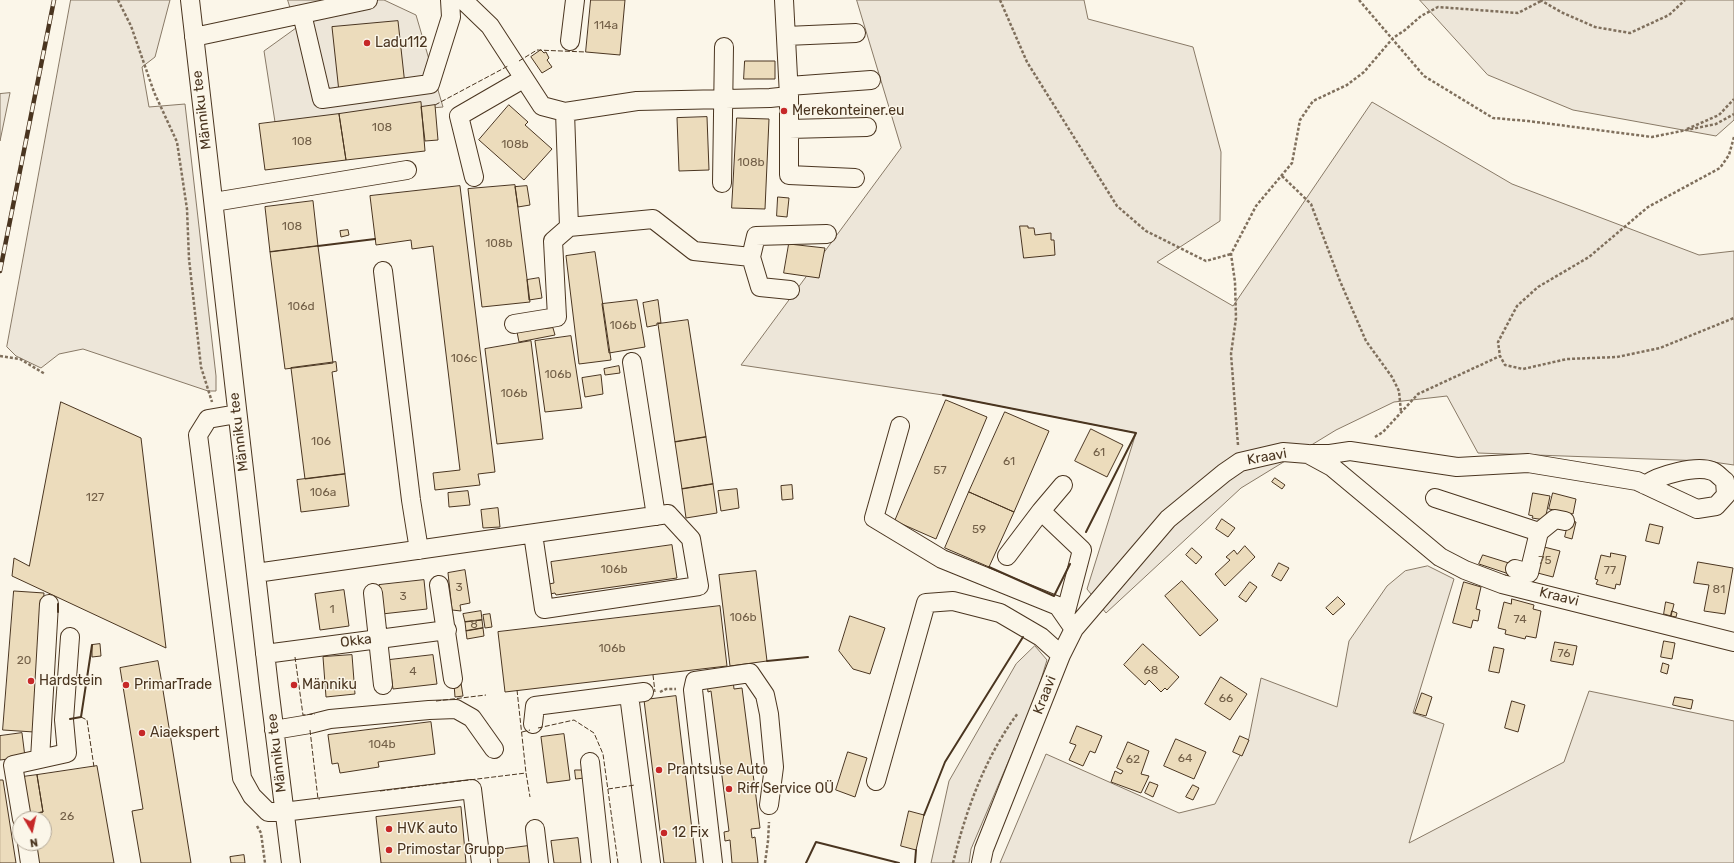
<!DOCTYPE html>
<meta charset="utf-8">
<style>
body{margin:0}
#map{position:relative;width:1734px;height:863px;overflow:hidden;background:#fbf6e9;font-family:Rubik,sans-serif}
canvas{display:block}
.north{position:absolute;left:12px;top:811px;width:40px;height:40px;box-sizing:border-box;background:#fbf6e9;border:1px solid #b4a999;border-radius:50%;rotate:171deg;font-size:11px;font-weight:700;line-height:16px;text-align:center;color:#4a3520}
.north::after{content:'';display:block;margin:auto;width:14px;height:18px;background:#c62828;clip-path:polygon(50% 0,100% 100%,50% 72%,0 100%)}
</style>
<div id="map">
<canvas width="1734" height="863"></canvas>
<div class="north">N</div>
</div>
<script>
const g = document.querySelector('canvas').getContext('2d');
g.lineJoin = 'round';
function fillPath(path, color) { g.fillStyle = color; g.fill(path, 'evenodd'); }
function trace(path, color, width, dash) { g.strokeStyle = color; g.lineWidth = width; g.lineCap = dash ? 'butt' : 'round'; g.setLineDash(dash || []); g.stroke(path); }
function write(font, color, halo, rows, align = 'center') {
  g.font = font + ' Rubik,sans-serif'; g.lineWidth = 3; g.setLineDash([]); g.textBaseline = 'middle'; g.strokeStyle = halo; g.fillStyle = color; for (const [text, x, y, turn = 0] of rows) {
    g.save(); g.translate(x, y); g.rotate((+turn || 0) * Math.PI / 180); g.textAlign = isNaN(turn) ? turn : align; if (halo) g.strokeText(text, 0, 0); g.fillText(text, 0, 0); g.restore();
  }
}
const green = new Path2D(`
 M71,0h99l-15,57 -13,10 7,40 36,-3 31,272v15h-8l-125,-42 -24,5 -18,14 -25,-12 -9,-9z
 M288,0h96l32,15 27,92 -168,15 -11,-71 32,-23z
 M857,0h227l4,19 105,28 28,105 -1,69 -63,41 76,44 139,-204 140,82 187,71 35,-4v214l-28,-4 -228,-8 -31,-57 -53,6 -58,28 -95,58 -135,125 -19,-24 49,-156 -193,-38 -202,-30 160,-217z
 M1420,0h314v120l-18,16 -143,-26 -85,-35z
 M10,93l-10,48v-47z
 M1428,566l26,13 -41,134 31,11 -35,119 155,-81 25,-71 145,30v142h-734l46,-109 133,59 36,-9 34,-66 12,-60 76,29 12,-66 38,-55 18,-15z
 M1035,646l12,14 -12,39 -64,150 -2,14h-38l18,-82 67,-117z`);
const building = new Path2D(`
 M591,0h34l-5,55 -34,-3z
 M398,21l7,64 -66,7 -7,-65z
 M541,50l3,3 2,-1 3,6 -2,2 5,7 -10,6 -11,-16z
 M745,61h30v18h-31z
 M421,102l4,49 -79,9 -7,-46z
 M435,105l3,35 -13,1 -4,-34z
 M509,105l19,17 -3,3 27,24 -28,31 -45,-40z
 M339,114l7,46 -81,10 -6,-46z
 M707,117l2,53 -30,1 -2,-53z
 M737,118l32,1 -4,90 -33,-1z
 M515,185l15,117 -48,5 -14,-118z
 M460,186l35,286 -17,2 2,11 -45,5 -2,-17 27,-3 -27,-224 -21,3 -1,-9 -35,5 -6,-49z
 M527,186l3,19 -12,2 -3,-20z
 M778,197l11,1 -2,19 -10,-1z
 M313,201l5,45 -48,6 -5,-45z
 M1020,226h8v2h6l1,7 16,-2v7h3l1,15 -31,3z
 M348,230l1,5 -8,2 -1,-6z
 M789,244l36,4 -6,30 -35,-5z
 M318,246l15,117 -48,6 -15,-117z
 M595,252l16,108 -32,4 -13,-108z
 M539,278l3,20 -13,2 -2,-20z
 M637,300l8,47 -36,6 -7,-49z
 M658,300l3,23h-4v2l-10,2 -4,-24z
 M688,320l18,117 -31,5 -17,-118z
 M553,328l2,7 -36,7 -2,-10z
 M571,336l11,72 -37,4 -10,-71z
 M531,341l12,98 -46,5 -12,-95z
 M336,362l1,9 -5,1 13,102 -40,5 -14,-111z
 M619,366l1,7 -15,2 -1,-6z
 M601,375l2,19 -18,3 -3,-19z
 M946,400l41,17 -51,122 -41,-18z
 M61,402l80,36 25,210 -154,-72 2,-18 15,8z
 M1005,412l44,19 -35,81 -45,-20z
 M1091,429l32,16 -16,32 -32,-16z
 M706,437l7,47 -31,5 -7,-47z
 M345,474l4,32 -48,6 -4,-32z
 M1275,478l10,7 -3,4 -10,-7z
 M713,484l4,29 -31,5 -4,-29z
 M792,485l1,14 -11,1 -1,-14z
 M737,489l2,19 -18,3 -3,-20z
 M468,491l2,14 -21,2 -1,-14z
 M969,492l45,20 -25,55 -44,-19z
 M1533,493l17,3 -5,24 -13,-2 1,-2 -4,-1z
 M1553,493l23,6 -3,15 -24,-5z
 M498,508l2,19 -17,1 -2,-18z
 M1222,519l13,9 -7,9 -12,-8z
 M1569,520l7,2 -4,17 -7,-2z
 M1650,524l13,3 -4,17 -13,-3z
 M672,545l5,33 -121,17 -1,-2 -5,1 -1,-10 5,-1 -3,-21z
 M1536,545l24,6 -7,26 -23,-6z
 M1245,546l10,11 -30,29 -10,-12 15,-14 -4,-3 8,-7 3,4z
 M1192,548l10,9 -6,7 -10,-9z
 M1611,553l15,3 -6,29 -4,-1 -1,5 -19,-5 2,-4 -3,-1 6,-24 9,2z
 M1483,555l29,9 -3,10 -30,-10z
 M1698,562l35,6 -8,46 -21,-3 5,-26 -15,-2z
 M1279,563l10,5 -8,13 -9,-5z
 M465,570l5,33 -10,2 1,6 -9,-1 -4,-37z
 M756,571l11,90 -37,5 -11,-91z
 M424,580l3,29 -45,5 -3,-29z
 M1182,581l36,39 -18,16 -35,-40z
 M1250,582l7,5 -11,15 -7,-5z
 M1464,582l17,5 -5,22 4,1 -2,11 -5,-1 -2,8 -18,-5z
 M344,590l5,36 -29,4 -5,-36z
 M14,591l30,2 -10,139 -31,-2z
 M1338,597l7,7 -12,11 -7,-7z
 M1512,599l22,6 -1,4 8,2 -5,27 -10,-2 -1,3 -20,-5 1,-4 -8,-2 6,-26 7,2z
 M1666,602l8,2 -3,12 -7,-2z
 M720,606l7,60 -222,26 -7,-60z
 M481,611l1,9 -17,2 -2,-8z
 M1672,611l5,2 -1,4 -5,-1z
 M490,614l2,13 -7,1 -2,-13z
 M850,616l35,12 -15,46 -17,-5 -14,-18z
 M482,620l1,8 -17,3 -1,-9z
 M483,628l1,8 -17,3 -1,-8z
 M1664,641l11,2 -3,16 -11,-2z
 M1555,642l22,4 -4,19 -22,-4z
 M100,644l1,12 -9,1v-12z
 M1143,644l36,33 -12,13 -2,-2 -4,4 -12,-12 -4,5 -21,-20z
 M1494,647l10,2 -5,24 -10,-2z
 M352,655l3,39 -29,3 -3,-40z
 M433,655l4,29 -44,5 -4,-29z
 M158,661l3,17 30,185h-50l-9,-52 11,-2 -23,-141z
 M1663,663l6,2 -2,9 -6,-2z
 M1221,677l26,17 -17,26 -25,-16z
 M733,680l1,9 8,-1 18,140 -9,1 1,9 3,-1 3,26h-26l-2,-23 -5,1 -1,-9 5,-1 -18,-140 -3,1 -1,-9z
 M461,683l2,13 -8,1 -1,-13z
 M1422,693l10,4 -6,19 -11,-3z
 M676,696l20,167h-32l-20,-163z
 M1675,697l18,3 -2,9 -18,-4z
 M1512,701l13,4 -7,27 -13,-4z
 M431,722l4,32 -57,8 1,5 -39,6 -2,-10 -6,1 -4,-29z
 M1077,726l25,10 -7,17 -5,-2 -7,15 -14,-6 7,-15 -6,-2z
 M22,733l3,24 -25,3v-24z
 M564,734l6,46 -23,3 -6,-46z
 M1240,736l9,4 -7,16 -9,-4z
 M1176,739l30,13 -12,27 -30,-13z
 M1128,742l21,9 -8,23 8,2 -8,17 -30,-11 4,-11 6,3 2,-3 -6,-3z
 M848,752l19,6 -12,39 -19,-7z
 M97,766l17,97h-77l-4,-20h11v-24h-15l-1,-5 15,-2 -6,-37z
 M575,770h8l1,8 -8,1z
 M37,775l6,37 -15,2 -6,-37z
 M0,780h3l13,83h-16z
 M1150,782l8,3 -5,12 -8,-4z
 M1193,785l6,3 -6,12 -7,-3z
 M461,807l5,56h-85l-5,-46z
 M909,811l15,4 -8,35 -15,-4z
 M578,838l3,25h-27l-3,-22z
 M528,846l2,17h-32l-1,-13z
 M244,855l1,8h-14l-1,-6z`);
const path = new Path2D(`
 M118,0l13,26 23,66 23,50 10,67 2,50 12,108 11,35
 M1000,0l27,62 90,144 29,25 60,30 25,-7
 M1359,0l65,76 69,42 35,3 124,16 64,-13 18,-10
 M1540,0l23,13 32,14 35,6 39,-18 16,-15
 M1687,129l32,-14 15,-16
 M1734,137l-5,18 -9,13 -72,39 -59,50 -51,30 -21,19 -19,36 2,14 5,9 18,4 44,-10 50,-2 43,-9 74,-30
 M1282,176l29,28 29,77 26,60 26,36 7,14 2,21
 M0,356l20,3 25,15
 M1375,437l8,-5 35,-38 82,-38
 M1238,445l-7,-91 5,-36 -1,-36 -4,-28 25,-48 36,-43 8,-43 13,-19 34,-16 17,-13 29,-34 12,-8 16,-14 17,-9 80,6 23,-12
 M660,692l6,-3h10
 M257,826l4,7 4,30
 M765,863l3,-22 1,-19
 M953,863c13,-53 32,-106 65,-150`);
const minor = new Path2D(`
 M190,0l79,687 22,176
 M463,0l27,26 52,80 23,6 72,-11 133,-3 19,-2
 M784,0l5,96v79l66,3
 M302,14l20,85 108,-15 21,-67 -1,-17
 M786,36l70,-3
 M194,37l174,-37
 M570,41l5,-41
 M789,86l82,-6
 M565,112l4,115 84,-8 41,32 57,6
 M789,129l78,-2
 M474,177l-15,-61 64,-37
 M722,183l2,-136
 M214,202l193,-32
 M383,271l28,229 8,50
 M790,290l-30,-3 -9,-30 5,-21 71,-2
 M514,324l43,-7 -4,-76 16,-14
 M632,362l24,154
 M237,414l-29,5 -10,16 44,343 10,18 16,16h15l189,-23 9,74
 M900,426l-26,92 68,41 116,47 16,23
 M1311,454h19l20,-3 107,16 71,-4 109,18 60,28 19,-3 10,-11 -1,-14c-4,-3 -9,-9 -13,-10 -16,-6 -53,4 -67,14
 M1435,498l104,34 -10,41 -14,-4
 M1041,511l41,39 -17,65
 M1539,532l16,-13 10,2
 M1007,556l34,-45 22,-26
 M256,573l412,-59 23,25 8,47 -155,23 -11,-75
 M439,585l14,94
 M373,593l10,92
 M265,654l182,-24
 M629,695l22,168
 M533,724l2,-18 109,-14
 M274,730l36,-6 20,-5 99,-9 27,-1 16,9 22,31
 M40,759l27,-6 -3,-33 6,-83
 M590,762l11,101
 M876,781l50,-178 27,-2 47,12 41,24 20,18
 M22,819l-9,-54 27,-6 9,-155
 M535,829l4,34
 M27,843l3,20
 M713,863l-20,-173 2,-9 55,-8 15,22 4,19 5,53 -5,38
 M981,863l3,-14 77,-194 13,-26 94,-110 56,-46 16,-11 43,-10 25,2 24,13 108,90 25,13 37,14 232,58`);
const rail = new Path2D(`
 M0,271l54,-271`);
const fence = new Path2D(`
 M519,61l18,-11 49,2
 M435,105l73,-39
 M295,657l8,58 12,-1
 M653,675l2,17
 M517,690l9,83
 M436,701l50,-6
 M81,717l6,3 7,47
 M538,728l36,-8 20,13 9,21 15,109
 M310,730l8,69h2
 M522,732l8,-2
 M608,789l27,-4
 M380,791l146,-18 4,24`);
const wall = new Path2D(`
 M318,246l57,-7
 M943,395l193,38 -50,99
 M989,567l65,29 16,-32
 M58,612v-8
 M767,661l41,-4
 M70,719l11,-2 11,-72
 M924,815l21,-53 78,-125
 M806,863l10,-21 83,21
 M915,863l1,-13`);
const markers = [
 [367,43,4,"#c62828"],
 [784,111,4,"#c62828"],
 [31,681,4,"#c62828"],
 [126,685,4,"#c62828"],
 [294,685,4,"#c62828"],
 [142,733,4,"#c62828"],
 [659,770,4,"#c62828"],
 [729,789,4,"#c62828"],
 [389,829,4,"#c62828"],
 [664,833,4,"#c62828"],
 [389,850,4,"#c62828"]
];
const numberNames = [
 ["114a",606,26],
 ["108",382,128],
 ["108",302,142],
 ["108b",515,145],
 ["108b",751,163],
 ["108",292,227],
 ["108b",499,244],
 ["106d",301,307],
 ["106b",623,326],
 ["106c",464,359],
 ["106b",558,375],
 ["106b",514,394],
 ["106",321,442],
 ["61",1099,453],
 ["61",1009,462],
 ["57",940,471],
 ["106a",323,493],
 ["127",95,498],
 ["59",979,530],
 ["75",1545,561],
 ["106b",614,570],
 ["77",1610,571],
 ["3",459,588],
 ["81",1719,590],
 ["3",403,597],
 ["1",332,610],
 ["106b",743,618],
 ["74",1520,620],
 ["8",474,625],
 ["106b",612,649],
 ["76",1564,654],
 ["20",24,661],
 ["68",1151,671],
 ["4",413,672],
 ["66",1226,699],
 ["104b",382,745],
 ["64",1185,759],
 ["62",1133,760],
 ["26",67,817]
];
const poiNames = [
 ["Ladu112",375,43],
 ["Merekonteiner.eu",792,111],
 ["Hardstein",39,681],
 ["PrimarTrade",134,685],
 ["Männiku",302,685],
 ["Aiaekspert",150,733],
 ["Prantsuse Auto",667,770],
 ["Riff Service OÜ",737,789],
 ["HVK auto",397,829],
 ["12 Fix",672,833],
 ["Primostar Grupp",397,850]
];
const streetNames = [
 ["Männiku tee",202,110,-97],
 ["Männiku tee",239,432,-97],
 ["Kraavi",1267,457,-10],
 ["Kraavi",1559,597,14],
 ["Okka",356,641,-7],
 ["Kraavi",1045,695,-69],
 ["Männiku tee",277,753,-97]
];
fillPath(green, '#ede6d9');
trace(green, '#887966', 1);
fillPath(building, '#ecdcbc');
trace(building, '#4a3520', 1);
trace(minor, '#4a3520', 20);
trace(path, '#7f6f5c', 2.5, [3, 2]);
trace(minor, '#fbf6e9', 18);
trace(rail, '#4a3520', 4.5);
trace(rail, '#fbf6e9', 3, [9]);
trace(fence, '#4a3520', 1, [5, 2]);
trace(wall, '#4a3520', 2);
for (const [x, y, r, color] of markers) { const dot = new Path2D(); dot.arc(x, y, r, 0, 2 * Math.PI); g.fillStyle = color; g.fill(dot); trace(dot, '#fbf6e9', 1.5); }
write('12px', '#725f47', null, numberNames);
write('14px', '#4a3520', '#fbf6e9', poiNames, 'left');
write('14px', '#4a3520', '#fbf6e9', streetNames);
</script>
